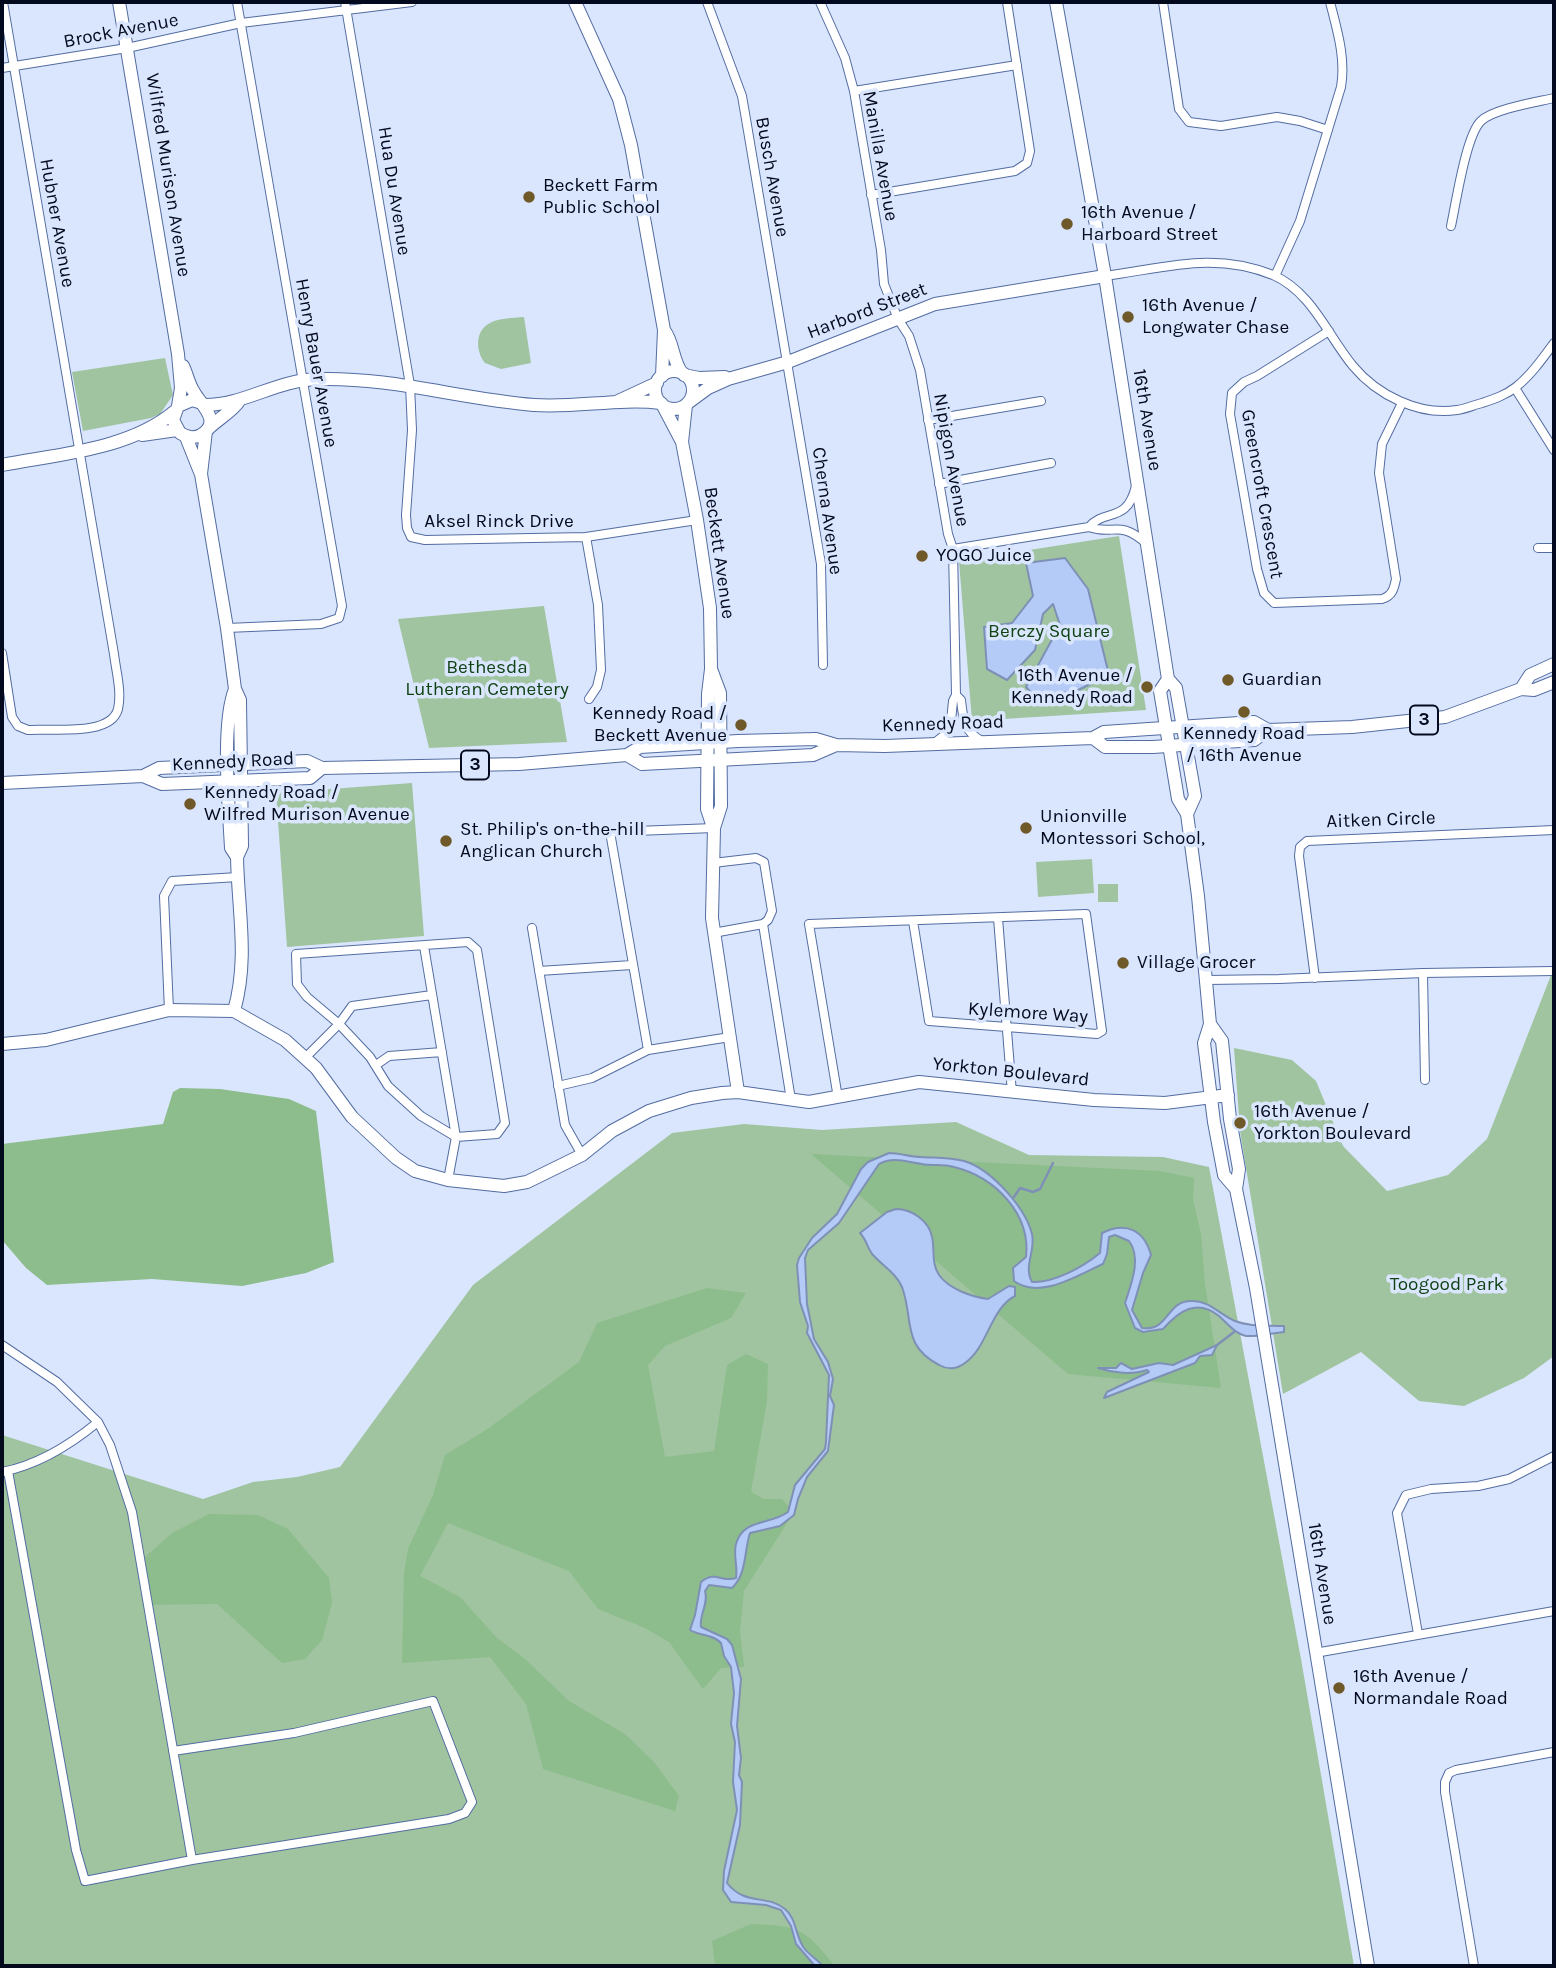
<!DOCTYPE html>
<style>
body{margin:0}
#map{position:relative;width:1556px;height:1968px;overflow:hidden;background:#dae6fe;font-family:Karla,sans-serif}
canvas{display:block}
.frame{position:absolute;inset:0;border:4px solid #040a1e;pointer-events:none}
</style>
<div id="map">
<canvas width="1556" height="1968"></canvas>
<div class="frame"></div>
</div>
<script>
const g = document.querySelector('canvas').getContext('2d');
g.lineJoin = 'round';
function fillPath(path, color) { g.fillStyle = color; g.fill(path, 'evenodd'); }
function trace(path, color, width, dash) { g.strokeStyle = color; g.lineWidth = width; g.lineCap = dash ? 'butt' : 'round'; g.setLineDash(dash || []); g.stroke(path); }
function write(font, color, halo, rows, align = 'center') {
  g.font = font + ' Karla,sans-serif'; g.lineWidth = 7; g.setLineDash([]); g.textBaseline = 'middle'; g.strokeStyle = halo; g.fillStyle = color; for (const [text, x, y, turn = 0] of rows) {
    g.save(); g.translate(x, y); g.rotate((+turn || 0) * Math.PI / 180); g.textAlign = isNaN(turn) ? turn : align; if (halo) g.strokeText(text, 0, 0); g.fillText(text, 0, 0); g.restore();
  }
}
const green = new Path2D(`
 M524,317l7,46 -30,6 -16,-6c-9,-11 -11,-32 5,-40 9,-5 23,-5 34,-6z
 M165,358l8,37 -13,19 -9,4 -68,13 -11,-59z
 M1119,536l27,174 -174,11 -13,-160z
 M544,606l23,136 -138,6 -31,-129z
 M412,783l12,153 -137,11 -11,-154z
 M1092,859l2,34 -56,4 -2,-35z
 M1098,884h20v18h-20z
 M1553,970l1,386 -30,22 -60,28 -45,-5 -58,-49 -78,42 -43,-263 -6,-83 58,12 24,21 27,65 44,45 61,-16 39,-36z
 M956,1122l73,33 134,2 46,10 92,492 53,307h-1352v-531l201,64 50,-17 44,-5 43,-10 133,-182 199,-152 72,-9 78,6z`);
const forest = new Path2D(`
 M180,1088l40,1 69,10 27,12 18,151 -28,11 -64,13 -90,-7 -105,6 -21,-17 -24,-28v-96l161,-20 10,-32z
 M811,1154l349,17 34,7 -1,22 8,34 4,50 16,104 -153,-14z
 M707,1288l39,5 -15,25 -66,28 -17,19 17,92 49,-6 13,-86 19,-11 22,10 -1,37 -16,91 13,7h18l9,10 -4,14 -43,68 -4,40 4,36 -23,1 -18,21 -34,-47 -24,-14 -47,-19 -29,-38 -121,-48 -28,53 40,21 37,41 28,21 44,42 56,33 29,28 25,34 -4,15 -132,-42 -17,-65 -36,-47 -88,6 2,-90 4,-24 25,-54 12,-40 41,-25 93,-68 18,-39z
 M209,1514l49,1 30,14 41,49 3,25 -10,37 -17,19 -23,4 -65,-59 -72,1 -9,-40 36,-32z
 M751,1924c49,2 53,4 84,42h-120l-3,-25z`);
const water = new Path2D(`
 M1065,558l23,31 21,86 -33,16 -42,5 -8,-9 34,-62 -7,-21 -10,10 -8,36 -28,30 -20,-11 -3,-42 28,-4 21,-27 -7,-33z
 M889,1153c11,0 21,4 32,4 15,1 28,0 43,4 27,8 61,46 68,73 4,17 -9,32 0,48 22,1 51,-15 68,-29l2,-20c24,-12 42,-3 49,22l-8,18 -11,37 10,18c27,4 24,-27 49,-27 18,-1 29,14 44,20 15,6 33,4 49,5v6c-12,1 -27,5 -38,4 -11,-2 -19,-13 -27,-20 -22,-18 -40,-5 -56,13l-20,3 -8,-4 -10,-25c6,-19 17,-45 4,-62l-14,-6 -6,2 -2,17 -4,10c-25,11 -63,36 -89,17l-1,-13 13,-11c5,-43 -31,-80 -72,-90 -10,-3 -22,-1 -32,-3 -15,-2 -29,-8 -43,0l-40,59 -31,27 -3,8 2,46 7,35 14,23 5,17 -3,17 4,9 -6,46 -21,26 -9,22 -4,16 -14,11 -30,7c-6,18 -3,41 -18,55l-23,-3 -4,6c4,13 -6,23 -4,36l26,12 5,6 9,34 -4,47 4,32 -2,17 3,7 -2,43 -13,58c18,23 40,11 58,26 12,10 10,27 19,39 5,7 13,11 19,18h-8l-19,-22 -5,-18 -10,-16 -15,-5 -35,-3 -8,-12 1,-19 13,-61 -4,-28 2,-40 -4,-18 3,-31 -3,-26 -7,-11 -3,-13c-8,-9 -21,-7 -31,-13l5,-15 6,-33c15,-12 20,1 35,-4 2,-11 -3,-23 0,-34 7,-26 35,-19 52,-32l7,-27 30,-36 1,-7 3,-67 -22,-42 1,-7 -8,-24 -3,-37 2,-7 13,-20 25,-24 24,-45 7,-7z
 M896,1209c16,0 33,12 36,28 3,13 -1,26 7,38 10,14 33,22 49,24l21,-13 6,1v9c-25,13 -27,51 -50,67 -8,6 -17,7 -26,2 -38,-20 -25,-46 -37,-78 -6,-14 -19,-21 -29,-32 -6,-7 -6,-15 -13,-22l27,-21z
 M1217,1345l-5,10 -12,1 -5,7 -91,35 3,-6 42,-20 -2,-2c-15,5 -34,3 -49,-2h18l5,-5 11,6 27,-6 14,2z`);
const stream = new Path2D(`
 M1014,1197l6,-9 13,4 7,-3 13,-26
 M1217,1345l17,-13`);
const street = new Path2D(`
 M345,2l65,383 2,45 -6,85 1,13 4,9 14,3 161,-3 111,-17
 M707,2l35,94 5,29 74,439 2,101
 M820,2l25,56 9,33 27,159 3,34 14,35 11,17 11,34 28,164 5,15 3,146 -3,6 -3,30 -17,13
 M1163,2l16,107 10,13 32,4 56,-9 23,4 28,9
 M2,68l125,-20 114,-25 171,-21
 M854,91l163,-26
 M871,195l144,-24 12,-8 3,-12 -23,-149
 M1451,226c5,-23 15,-91 30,-105 12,-12 56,-19 73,-23
 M1105,276c60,-8 109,-25 168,-1 39,17 55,61 80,91 24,29 66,50 104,44 8,-1 17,-5 25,-7 12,-4 24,-8 34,-16 15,-12 27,-29 38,-44
 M1275,276l25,-55 41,-134c5,-29 -4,-57 -11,-85
 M1329,331l-72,45 -13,6 -12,11 -2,21 27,155 7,24 10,10 108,-4c10,-3 12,-10 14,-20l-17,-106 3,-29 20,-41
 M1515,388l39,62
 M928,420l113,-19
 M939,484l112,-21
 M1089,527c16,-19 38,-3 47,-41
 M586,537l12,68 3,65 -4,17 -8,12
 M1538,548h16
 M953,549l136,-22c25,9 29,-8 57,16
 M227,628l94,-4 18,-6 3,-12 -105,-604
 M2,653l10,64 6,9 10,4c23,-2 83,7 90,-21 4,-17 -2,-38 -4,-55l-111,-652
 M956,695l5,5c2,19 3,32 21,41
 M998,918l14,175
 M763,924l28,176
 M532,928l33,197 17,30
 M713,933l50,-9 5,-4 4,-9 -8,-49 -8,-4 -43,5
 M468,942l9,8 28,173 -8,11 -41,3 -35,-21 -33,-30 -18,-29 -31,-33 -32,-27 -10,-13 -1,-30z
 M424,946l32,191 -8,43
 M539,971l93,-6
 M1423,973l2,107
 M1315,978l-16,-122 1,-9 7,-6 247,-11
 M1206,980l73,-1 144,-6 131,-2
 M169,1010l-5,-114 8,-15 66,-4
 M648,1050l-38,-218 104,-4
 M305,1058l34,-34 13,-18 80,-11
 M376,1065l13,-9 53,-4
 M558,1086l34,-8 56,-28 82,-13
 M838,1098l-29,-174 277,-10 16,117 -5,3 -168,-13 -16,-100
 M2,1345l55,37 41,40c-28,23 -60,43 -96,50
 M8,1471l68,379 9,31 107,-21 -60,-348 -22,-67 -12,-23
 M1418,1634l-21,-121 9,-18 25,-6 47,-3 31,-7 45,-23
 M1315,1653l239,-42
 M173,1751l121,-18 139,-32 39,101 -7,11 -16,6 -257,41
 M1474,1966l-29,-174v-10l4,-9 7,-3 98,-18`);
const secondary = new Path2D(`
 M119,2l59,352 3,34 -3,18
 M575,2l44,97 12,46 33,185 -2,46
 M1056,2l49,274 63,403 8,9 19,108 -8,18
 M664,330c10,13 8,30 18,43
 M183,366c4,8 6,19 11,26 7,13 29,30 7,43 -8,4 -14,2 -21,-2l-7,-13 5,-14 14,-6 10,3
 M655 390a19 19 0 1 1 38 0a19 19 0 1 1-38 0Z
 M684,375l15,3 26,-1
 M616,402l41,-19
 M689,402l19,-14 20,-9 60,-17 147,-58 170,-28
 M662,404l20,38
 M205,405c40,0 71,-25 113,-26 73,-2 143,20 216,26 42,3 85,-7 127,-2
 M686,405l-4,37 15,78 13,88 1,61 -3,25 -1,115 6,18
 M209,428c8,-8 25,-18 30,-27
 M206,431l-5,43 26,154 8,61 5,11 2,146 -5,11c1,54 12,101 -3,154
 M142,435l35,-5
 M186,437l14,35
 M2,465c56,-11 126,-15 172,-53
 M711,669l9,24 1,113 -7,22 -2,90 26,174
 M1168,679l-8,12 18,108 9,15 11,82 12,128 -6,19 10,79 10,53 12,14
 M235,689c-14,35 -6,119 -4,159l6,9
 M1210,1024l12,17 8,78 9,50 -3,20 20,99 112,678
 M2,1044l44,-4 123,-30 65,1 51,29 20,18 11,10 36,49 44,41 19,13 33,9 56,6 23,-4 55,-27 30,-24 37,-20 42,-13 31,-5 16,-1 71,10 110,-20 175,18 71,3 63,-8`);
const primary = new Path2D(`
 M1521,689l9,-14 24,-11
 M1093,738l12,9h48l101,-7 14,-10 84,-3 93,-10 76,-28 13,1 20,-8
 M627,755l15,9 171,-9 23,-10
 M143,776l19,8 148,-6 12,-10
 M2,783l141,-7 16,-8 148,-7 15,7 197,-4 108,-9 13,-8 98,-6 78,-2 20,6 49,1 208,-8 11,-6 150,-10 14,8`);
const markers = [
 [529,197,7,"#705929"],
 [1067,224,7,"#705929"],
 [1128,317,7,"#705929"],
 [922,556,7,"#705929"],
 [1228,680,7,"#705929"],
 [1147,687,7,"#705929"],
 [1244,712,7,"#705929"],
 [741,725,7,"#705929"],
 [190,804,7,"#705929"],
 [1026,828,7,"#705929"],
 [446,841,7,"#705929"],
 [1123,963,7,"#705929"],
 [1240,1123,7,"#705929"],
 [1339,1688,7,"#705929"]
];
const shields = [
 [1424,720,28],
 [475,765,28]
];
const shieldNames = [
 ["3",1424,720],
 ["3",475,765]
];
const streetNames = [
 ["Brock Avenue",121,31,-11],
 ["Manilla Avenue",880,156,80],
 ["Wilfred Murison Avenue",168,175,81],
 ["Busch Avenue",772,177,80],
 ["Hua Du Avenue",394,191,81],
 ["Hubner Avenue",57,223,80],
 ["Harbord Street",867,311,-21],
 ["Henry Bauer Avenue",316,363,80],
 ["16th Avenue",1147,420,81],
 ["Nipigon Avenue",951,460,80],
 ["Greencroft Crescent",1262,494,80],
 ["Cherna Avenue",827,511,82],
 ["Aksel Rinck Drive",499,522],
 ["Beckett Avenue",719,553,82],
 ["Kennedy Road",943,724,-2],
 ["Kennedy Road",233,762,-3],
 ["Aitken Circle",1381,820,-2],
 ["Kylemore Way",1028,1013,4],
 ["Yorkton Boulevard",1011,1072,6],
 ["16th Avenue",1322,1574,81]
];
const poiNames = [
 ["Beckett Farm",543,186],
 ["Public School",543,208],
 ["16th Avenue /",1081,213],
 ["Harboard Street",1081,235],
 ["16th Avenue /",1142,306],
 ["Longwater Chase",1142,328],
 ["YOGO Juice",936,556],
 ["16th Avenue /",1133,676,"right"],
 ["Kennedy Road",1133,698,"right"],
 ["Guardian",1242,680],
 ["Kennedy Road /",727,714,"right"],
 ["Beckett Avenue",727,736,"right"],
 ["Kennedy Road",1244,734,"center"],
 ["/ 16th Avenue",1244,756,"center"],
 ["Kennedy Road /",204,793],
 ["Wilfred Murison Avenue",204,815],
 ["Unionville",1040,817],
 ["Montessori School,",1040,839],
 ["St. Philip's on-the-hill",460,830],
 ["Anglican Church",460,852],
 ["Village Grocer",1137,963],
 ["16th Avenue /",1254,1112],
 ["Yorkton Boulevard",1254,1134],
 ["16th Avenue /",1353,1677],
 ["Normandale Road",1353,1699]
];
const parkNames = [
 ["Berczy Square",1049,632],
 ["Bethesda",487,668],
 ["Lutheran Cemetery",487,690],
 ["Toogood Park",1447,1285]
];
fillPath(green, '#a0c49f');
fillPath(forest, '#8dbd8d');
fillPath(water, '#b4caf7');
trace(water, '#7f90b6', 2);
trace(stream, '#7f90b6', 2.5);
trace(street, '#536ca1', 10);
trace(secondary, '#536ca1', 14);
trace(primary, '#536ca1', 14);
trace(street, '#fff', 8);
trace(secondary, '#fff', 12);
trace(primary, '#fff', 12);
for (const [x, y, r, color] of markers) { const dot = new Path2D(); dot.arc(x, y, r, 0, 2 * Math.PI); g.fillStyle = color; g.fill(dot); trace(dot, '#dae6fe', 2.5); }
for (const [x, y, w] of shields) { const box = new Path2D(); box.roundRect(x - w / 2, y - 14.5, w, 29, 5); g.fillStyle = '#dae6fe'; g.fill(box); trace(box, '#040a1e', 2); }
write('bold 18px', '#040a1e', null, shieldNames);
write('19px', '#040a1e', '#dae6fe', streetNames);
write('19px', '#040a1e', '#dae6fe', poiNames, 'left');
write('19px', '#104213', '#dae6fe', parkNames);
</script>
